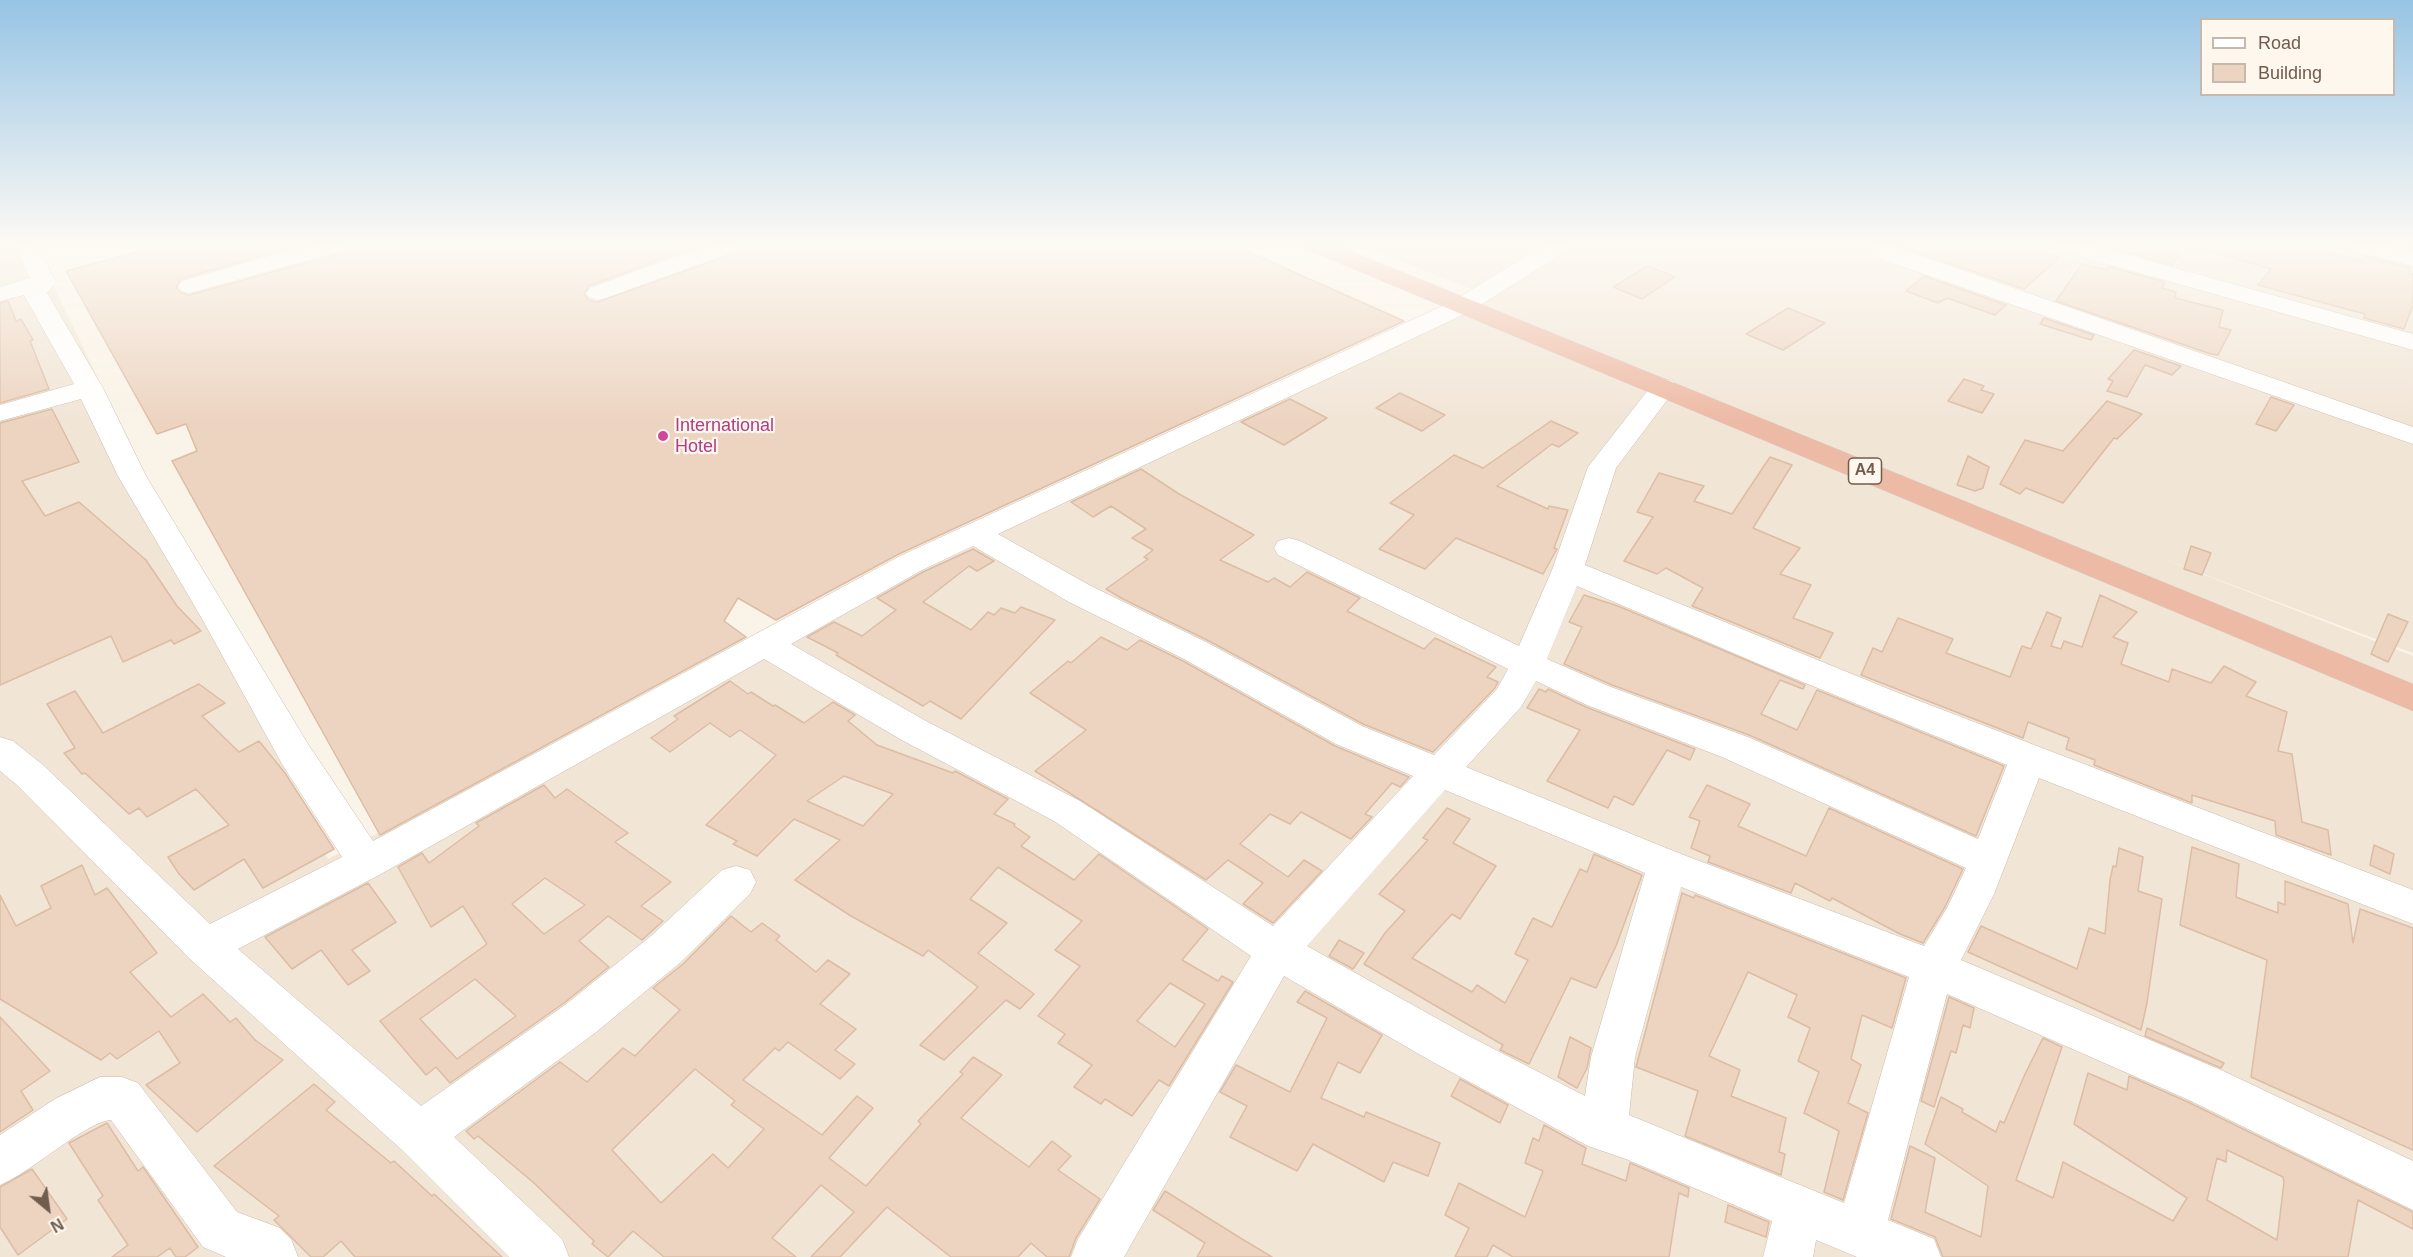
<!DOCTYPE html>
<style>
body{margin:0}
#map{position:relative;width:2413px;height:1257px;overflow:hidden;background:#faf3e7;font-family:Arial,sans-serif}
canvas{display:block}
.legend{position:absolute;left:2200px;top:18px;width:195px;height:78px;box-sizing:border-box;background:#fdf7ed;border:2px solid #c5b9ad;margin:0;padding:8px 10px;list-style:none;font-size:18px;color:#715c4e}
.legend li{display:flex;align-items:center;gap:12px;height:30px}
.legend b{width:30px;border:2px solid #c5b9ad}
.north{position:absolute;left:18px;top:1179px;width:60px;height:60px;-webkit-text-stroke:4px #fdf7ed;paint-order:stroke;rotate:151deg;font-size:16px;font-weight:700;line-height:24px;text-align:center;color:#715c4e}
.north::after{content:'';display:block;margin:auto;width:21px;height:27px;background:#715c4e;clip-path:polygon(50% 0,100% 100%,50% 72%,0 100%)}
</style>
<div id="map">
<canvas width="2413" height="1257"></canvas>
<ul class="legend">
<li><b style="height:8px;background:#fff"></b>Road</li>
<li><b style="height:16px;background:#ecd4c1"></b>Building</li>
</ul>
<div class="north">N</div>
</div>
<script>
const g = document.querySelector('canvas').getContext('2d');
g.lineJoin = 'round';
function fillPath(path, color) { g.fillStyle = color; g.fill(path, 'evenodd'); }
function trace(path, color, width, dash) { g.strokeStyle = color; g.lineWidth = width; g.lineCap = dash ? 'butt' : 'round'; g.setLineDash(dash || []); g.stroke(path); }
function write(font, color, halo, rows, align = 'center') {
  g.font = font + ' Arial,sans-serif'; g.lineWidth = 4.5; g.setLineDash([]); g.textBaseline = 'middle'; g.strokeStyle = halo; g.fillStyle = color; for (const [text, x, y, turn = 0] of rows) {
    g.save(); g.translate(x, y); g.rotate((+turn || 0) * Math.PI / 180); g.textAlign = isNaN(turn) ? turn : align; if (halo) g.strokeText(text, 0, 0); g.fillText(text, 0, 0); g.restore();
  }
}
const residential = new Path2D(`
 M0,245h34l294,614 601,-310 480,-226 64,-33 -113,-45h1053v408l-260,-98 260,101v601h-2413z`);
const building = new Path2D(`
 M162,245h139l-120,34 -5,8 5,6 8,2 156,-43 4,-7h352l-112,41 -5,8 5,6 8,2 142,-50 4,-7h490l171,76 -505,233 -123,66 -38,-22 -14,23 22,16 -366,198 -208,-374 25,-10 -11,-27 -29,10 -91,-163z
 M2046,245l-4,6 17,7 -35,31 -125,-43z
 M2121,245h61l-9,20 -55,-15z
 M2210,245h86l66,16 3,-5 46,12 -2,5 4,1v31l-9,24 -40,-11 1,-4 -107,-29 13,-16 -62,-18z
 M2082,264l25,6 2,-3 56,15 -3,6 14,4 -1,6 48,12 -4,17 12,3 -13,25 -7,-1 -155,-53z
 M1648,266l27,11 -33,22 -29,-12z
 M1924,276l82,29 -11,10 -48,-17 -9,5 -32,-12z
 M8,301l8,20 5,-2 12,21 -3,1 19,48 -49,14v-100z
 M1788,308l37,15 -42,27 -37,-16z
 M2044,318l50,17 -3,5 -51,-16z
 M2134,350l47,16 -9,9 -27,-10 -18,32 -20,-6 6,-10 -5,-2z
 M1964,379l20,7 -3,4 13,4 -12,19 -34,-12z
 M1400,393l45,22 -23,16 -46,-23z
 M2271,397l23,8 -18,26 -20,-7z
 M1290,399l37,19 -43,27 -43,-23z
 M2107,401l35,13 -25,25 -3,-1 -51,65 -37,-15 -6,6 -20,-10 25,-44 38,11z
 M52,409l27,53 -57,19 23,35 34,-14 67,58 31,46 24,25 -27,13 -3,-4 -48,22 -12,-26 -111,49v-262z
 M1551,421l27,12 -19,14 -7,-3 -55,42 51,23 1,-3 19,4 -14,38 3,1 -14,25 -87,-36 -31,31 -46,-20 35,-34 -24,-12 64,-48 29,13z
 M1968,456l21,11 -6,21 -8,3 -18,-6z
 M1770,457l22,8 -39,63 47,20 -20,26 31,11 -18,33 40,15 -13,25 -128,-52 11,-18 -37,-20 -9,6 -33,-13 29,-44 -16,-5 22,-39 45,13 -10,15 38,13z
 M1141,469l38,25 75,41 -34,25 48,22 6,-4 16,9 17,-15 53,26 -13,13 77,38 11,-11 61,29 -9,10 11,5 -3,6 -62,64 -70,-28 -154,-83 -86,-42 -17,-10 42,-30 -4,-2 9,-7 -21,-12 14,-9 -35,-23 -18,11 -22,-15z
 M2191,546l20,7 -9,22 -18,-6z
 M973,549l21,12 -17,10 -8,-5 -46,36 48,28 17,-18 6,3 7,-7 14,5 6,-6 34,13 -94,99 -31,-18 -7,5 -87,-51 2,-2 -31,-16 27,-15 28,14 34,-26 -19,-12 46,-26z
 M1584,595l34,11 187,79 -2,4 -23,-9 -19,34 36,16 20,-40 187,76 -28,70 -227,-101 -137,-50 -48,-21 18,-37 -13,-5z
 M2100,595l37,17 -24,25 15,6 -7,21 48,18 3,-13 39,14 13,-17 32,16 -10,14 41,16 -9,39 14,3 10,68 26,8 3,25 -55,-20 -1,-14 -83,-26v8l-88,-34 -10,-4 1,-5 -29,-11 3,-11 -41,-16 -5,16 -162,-63 12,-27 9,4 16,-34 55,21 -7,14 64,24 12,-31 9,3 16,-37 14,6 -10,28 10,3 3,-8 18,6z
 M2388,614l20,8 -20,40 -17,-8z
 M1101,637l26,13 13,-10 43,21 152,85 74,31 -9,10 -8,-4 -27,31 7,3 -21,22 -50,-27 -11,12 -20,-10 -30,30 48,33 16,-17 18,11 -49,52 -30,-19 20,-21 -35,-23 -22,20 -171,-109 51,-41 -56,-37 38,-32 3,2z
 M730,681l18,13 3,-2 22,14 2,-1 29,18 29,-21 22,13 -7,6 29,24 76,28 2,-2 53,28 -14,15 21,10 -1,2 16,11 -9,9 53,34 25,-26 109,75 -26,31 36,21 4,-5 11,6 -64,104 -10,-6 -27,36 -27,-17 -4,5 -27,-17 18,-22 -34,-22 7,-9 -27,-18 42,-50 -25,-16 27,-29 -84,-54 -28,32 37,24 -29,30 56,41 -14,15 -14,-9 -62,60 -24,-15 58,-58 -50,-37 -5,6 -72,-40 -56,-36 45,-40 -46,-21 -37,37 -24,-12 4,-3 -31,-16 70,-70 -36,-25 -10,7 -20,-14 -40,29 -19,-14 27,-19 -4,-3zM844,776l49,18 -30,32 -56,-25zM1170,983l35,21 -30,43 -38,-26z
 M199,684l26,19 -23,13 37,36 20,-11 26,32 49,76 -71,39 -19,-29 -50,31 -15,-16 -11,-17 61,-32 -33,-36 -49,28 -8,-9 -10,6 -44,-41 -3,1 -18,-21 11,-5 -28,-44 28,-13 28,42z
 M1539,689l7,3 2,-3 38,18 109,42 -5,11 -23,-10 -34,55 -19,-9 -6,12 -61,-27 33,-51 -53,-22z
 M544,785l11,13 12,-9 61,44 -13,9 56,40 -30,24 22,15 -21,19 -34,-24 -29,25 30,26 -45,36 -114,80 -14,-16 -10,8 -46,-54 107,-77 -24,-38 -32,21 -33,-60 24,-14 7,10 50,-37 -3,-3zM545,878l40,27 -41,29 -32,-30zM475,979l41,37 -59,43 -37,-40z
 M1707,785l43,19 -12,22 68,30 23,-48 134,61 -18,38 -22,36 -23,-9 -68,-36 -2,3 -35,-18 -4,10 -83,-31 2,-6 -19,-8 9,-27 -11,-4z
 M1447,808l23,11 -17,24 43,23 -36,53 -8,-5 -40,44 60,34 5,-7 28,18 23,-43 -13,-6 18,-36 19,9 28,-58 7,3 7,-18 48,21 -26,71 -20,42 -25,-10 -42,86 -29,-14 3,-5 -139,-81 21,-31 20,-22 -26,-17 49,-54 -5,-2z
 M2374,845l20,9 -4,20 -20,-9z
 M2192,847l47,17 -3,33 42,16v-11l7,3v-24l63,23 5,39 7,-34 53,19v222l-162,-73 16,-117 -87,-35z
 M2119,848l24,9 -5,34 24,8 -15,104 -6,27 -173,-78 13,-26 96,43 12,-41 16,6 5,-54 3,-14 3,1z
 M82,865l13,30 12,-7 50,65 -27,19 41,45 32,-23 27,28 6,-4 19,22 28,20 -86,72 -51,-47 34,-22 -21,-32 -42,28 -7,-6 -9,7 -101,-61v-104l16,31 35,-18 -10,-22z
 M368,883l28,39 -44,28 18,21 -22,14 -27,-35 -29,19 -27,-32z
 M1682,893l12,5 1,-3 211,83 -14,50 -30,-13 -11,44 10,6 -13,38 20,10 -25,87 -19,-8 15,-61 -35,-18 15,-41 -21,-11 12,-33 -22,-11 9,-22 -49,-23 -39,84 31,14 -9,26 55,22 -7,34 6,2 -4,21 -96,-39 13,-45 -62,-24z
 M731,916l20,16 11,-9 18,13 -4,4 40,32 12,-12 22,14 -30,30 36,25 -21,21 20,14 -15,15 -52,-37 -9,9 -4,-3 -32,32 79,55 35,-39 16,12 -44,50 37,28 55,-62 -3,-3 45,-47 -3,-2 13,-15 29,18 -41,43 68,49 23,-26 19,15 -13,14 42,29 -24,39 -7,19h-22l-16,-14 -13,14h-67l-64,-50 -47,50h-29l43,-45 -33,-27 -49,53 24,19h-132l-31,-26 -25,26 -16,-13 2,-3 -60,-58 -56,-47 -4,3 -8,-8 94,-69 27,20 36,-34 12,8 45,-46 -27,-22 30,-24zM695,1069l40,32 -4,4 33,24 -36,39 -15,-14 -52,49 -49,-53z
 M1339,940l25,13 -11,16 -24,-13z
 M1305,991l77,44 -22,38 -22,-11 -17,36 43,19 2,-5 74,31 -12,33 -35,-14 -9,20 -71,-38 -16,27 -67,-34 17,-31 -27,-14 16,-27 54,27 37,-74 -30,-16z
 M1949,997l25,11 -4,20 -7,-3 -7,28 -5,-2 -17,56 -13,-6z
 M0,1017l50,54 -29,20 12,19 -33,22z
 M2147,1028l77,35 -3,5 -76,-32z
 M1570,1037l21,11 -4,20 -10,20 -19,-11z
 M2043,1038l19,9 -46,133 37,18 10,-36 110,59 14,-23 -113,-74 14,-51 39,17 2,-14 59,26 225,110v17l-55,-29 -10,57h-405l-8,-20 -44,-18 19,-73 25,12 -10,54 56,25 7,-51 -63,-42 16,-47 22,12 -1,3 34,20 4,-11 4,2 21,-49zM2227,1150l56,27 1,5 -7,58 -70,-40 10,-42 9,4z
 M1460,1079l48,26 -8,18 -49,-27z
 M314,1084l21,18 -9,8 65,53 3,-2 38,35 2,-2 68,63h-147l-14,-16 -18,16h-12l-37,-37 5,-4 -65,-50z
 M107,1123l31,48 5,-4 55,80 -13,10h-9l-6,-9 -13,9h-45l16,-12 -30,-45 5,-4 -34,-53z
 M1544,1125l42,23 -4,16 44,17 4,-18 59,25 -1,9 -9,-4 -10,64h-156l-20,-12 -6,12h-32l14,-29 -24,-13 14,-32 66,34 18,-46 -18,-8 8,-25 6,3z
 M32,1169l35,50 -49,36 -18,-28v-40z
 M1165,1191l77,48 30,18h-75l8,-14 -52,-33z
 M1728,1205l41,17 -3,15 -41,-15z`);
const minor = new Path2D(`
 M15,245h22l19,37 -9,11 56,95 43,88 162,268 65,97 527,-285 553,-255 91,-56h27l-3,5 -97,61 -473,223 93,52 117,57 154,83 72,29 63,-66 11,-20 -230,-114 -4,-7 4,-7 11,-3 11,3 219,105 33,-76 36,-103 67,-86 9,-2 9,2 4,6 -61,81 -31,97 311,127 517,198v34l-374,-146 -45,116 -33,66 260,110 192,91v49l-224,-110 -242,-106 -59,226 46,19 7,18h-84l-41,-17 -3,17h-50l9,-36 -146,-62 -38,-13 -157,-85 -147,-85 -160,281h-53l7,-18 173,-283 -197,-135 -154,-82 -136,-80 -383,215 -143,75 183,157 144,-101 86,-69 71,-66 14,-4 14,4 6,12 -6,12 -69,68 -86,71 -141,104 108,102 7,18h-60l-106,-106 -213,-192 -173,-174 -17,-14v-34l13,4 30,24 167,159 132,-67 -60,-93 -81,-147 -83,-141 -37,-77 -81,22v-16l74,-21 -50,-89 -24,6v-14l30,-9zM973,546l96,56 115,57 152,85 77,32 -140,150 -193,-125 -154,-80 -135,-77 131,-74zM1577,586l189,81 241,98 -29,74 -230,-102 -137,-50 -64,-28zM1536,681l51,24 135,52 244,111 -19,40 -23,38 -243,-92 -215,-87 55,-60zM1445,790l200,83 -54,184 -6,39 -122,-63 -156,-87zM1681,887l228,90 -65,226 -215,-88 6,-58z
 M310,245h37l-3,5 -154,43 -8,-2 -4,-5 4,-5z
 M708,245h33l-3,5 -132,48 -8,2 -8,-2 -4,-5 4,-5z
 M1863,245h27l523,182v17l-535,-186z
 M2055,245h37l321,89v16l-355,-100z
 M2347,245h39l27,7v14l-63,-16z
 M100,1077h22l16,6 99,129 43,16 11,11 7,18h-72l-23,-10 -92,-127c-24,1 -81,53 -111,65v-50l55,-36z`);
const highway = new Path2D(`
 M1305,245h31l1077,439v27l-1105,-461z`);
const markers = [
 [663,436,6,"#d1479c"]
];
const shields = [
 [1865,471,33]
];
const shieldNames = [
 ["A4",1865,471]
];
const hotelNames = [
 ["International",675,426],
 ["Hotel",675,447]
];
fillPath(residential, '#f1e5d6');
fillPath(building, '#ecd4c1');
trace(building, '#ddbca4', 1.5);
trace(minor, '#cbbcae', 1);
trace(highway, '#d7d1cd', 1);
fillPath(minor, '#fff');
fillPath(highway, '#edbaa5');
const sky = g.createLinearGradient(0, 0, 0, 421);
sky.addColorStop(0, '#97c4e5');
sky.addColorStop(0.58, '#fdfaf4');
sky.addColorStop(1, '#fdfaf400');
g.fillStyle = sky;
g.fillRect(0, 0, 2413, 421);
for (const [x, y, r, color] of markers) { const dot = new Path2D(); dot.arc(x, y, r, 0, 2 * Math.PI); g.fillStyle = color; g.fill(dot); trace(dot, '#fdf7ed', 2); }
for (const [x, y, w] of shields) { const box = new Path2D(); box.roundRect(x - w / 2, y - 13, w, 26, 4.5); g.fillStyle = '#fdf7ed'; g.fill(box); trace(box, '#715c4e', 1.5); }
write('bold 16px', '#715c4e', null, shieldNames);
write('18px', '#b23c85', '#fdf7ed', hotelNames, 'left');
</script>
